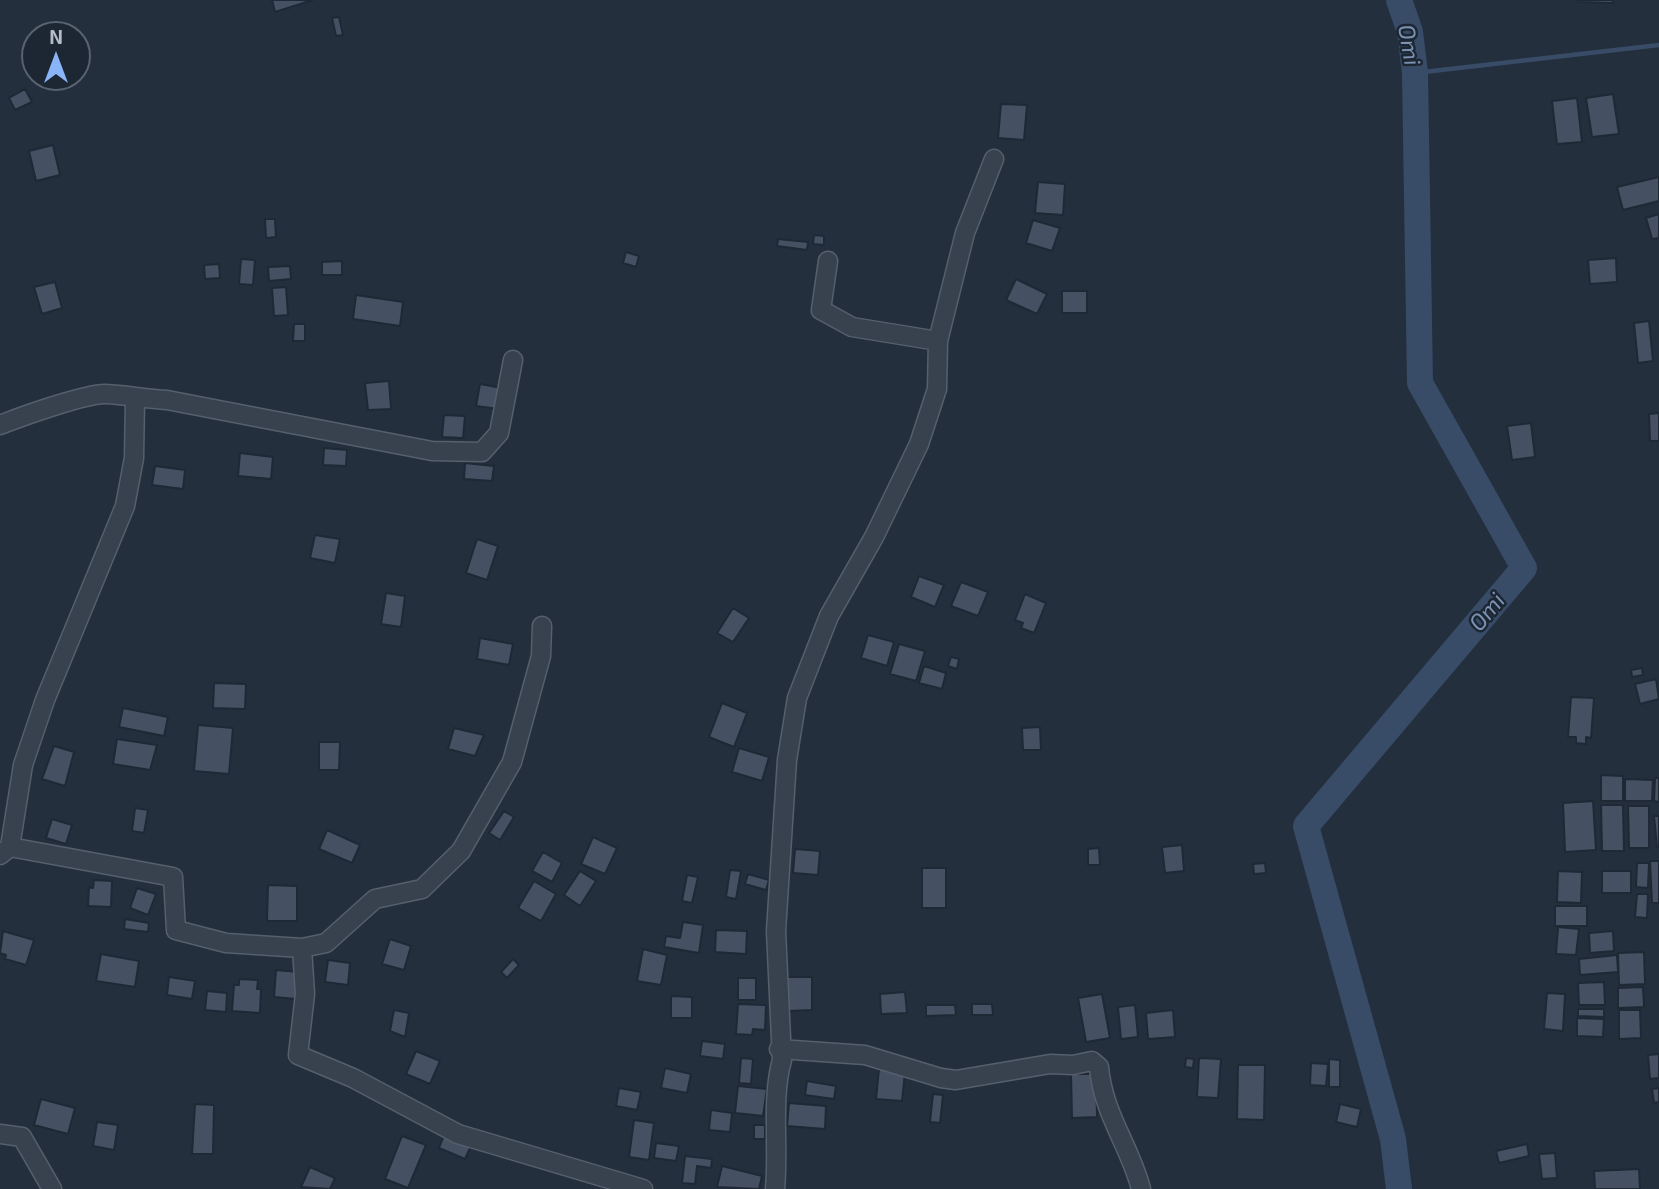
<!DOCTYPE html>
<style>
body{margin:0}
#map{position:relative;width:1659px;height:1189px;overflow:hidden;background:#242f3e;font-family:"Exo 2",sans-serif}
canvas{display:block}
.north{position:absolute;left:21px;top:21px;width:70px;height:70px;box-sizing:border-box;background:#1d2633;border:2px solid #59626f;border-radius:50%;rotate:0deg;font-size:19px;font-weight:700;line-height:28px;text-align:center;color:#b4bcc9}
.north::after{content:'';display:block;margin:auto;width:24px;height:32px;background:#8ab4f8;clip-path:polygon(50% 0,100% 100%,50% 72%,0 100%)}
</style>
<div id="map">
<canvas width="1659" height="1189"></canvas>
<div class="north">N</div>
</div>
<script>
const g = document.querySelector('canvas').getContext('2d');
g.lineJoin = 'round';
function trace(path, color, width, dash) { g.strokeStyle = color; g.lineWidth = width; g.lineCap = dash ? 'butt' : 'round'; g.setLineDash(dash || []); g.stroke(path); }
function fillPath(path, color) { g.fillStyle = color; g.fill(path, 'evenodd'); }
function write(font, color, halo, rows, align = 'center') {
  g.font = font + ' "Exo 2",sans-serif'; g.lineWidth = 5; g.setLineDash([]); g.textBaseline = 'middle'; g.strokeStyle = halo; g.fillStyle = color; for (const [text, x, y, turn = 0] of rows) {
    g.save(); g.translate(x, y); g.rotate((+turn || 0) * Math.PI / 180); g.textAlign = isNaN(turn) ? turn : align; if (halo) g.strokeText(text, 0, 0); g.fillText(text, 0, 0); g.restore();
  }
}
const stream = new Path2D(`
 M1415,73l244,-28`);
const river = new Path2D(`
 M1399,0l11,32 5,41 5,310 104,185 -218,258 87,313 6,50`);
const building = new Path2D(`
 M272,0h41l-38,12z
 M1578,0h35v3l-35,-1z
 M339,17l4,18 -7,1 -4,-18z
 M25,89l7,13 -17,8 -6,-12z
 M1613,94l6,40 -27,3 -6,-39z
 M1577,98l5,44 -25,2 -5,-43z
 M1001,104l26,1 -3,35 -26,-2z
 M53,145l7,30 -24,6 -7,-30z
 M1659,177v24l-36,9 -6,-23z
 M1038,182l27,2 -2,31 -28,-2z
 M1659,214v24l-7,1 -6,-21z
 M265,219h10l1,18 -10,1z
 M1033,220l27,8 -8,23 -26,-8z
 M814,235l10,1v9l-11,-1z
 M778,239l30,3 -1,8 -30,-4z
 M626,252l13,4 -3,11 -13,-4z
 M1616,258l1,24 -27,2 -2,-24z
 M241,259l14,1 -2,25 -14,-1z
 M342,261v14h-20v-13z
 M219,264l1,14 -15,1 -1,-14z
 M290,266l1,13 -22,2 -1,-14z
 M1016,279l31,15 -10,20 -31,-14z
 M55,282l7,26 -20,6 -8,-27z
 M286,287l2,28 -14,1 -2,-28z
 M1062,291h25v22h-25z
 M356,295l47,7 -3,24 -47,-7z
 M1649,321l4,40 -15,2 -4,-40z
 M294,324h11v17h-12z
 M389,381l2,28 -23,1 -3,-27z
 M480,384l22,4 -3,21 -23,-3z
 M1659,413v28h-9l-1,-27z
 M444,415l21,1 -2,22 -21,-1z
 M1531,423l4,34 -23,3 -5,-34z
 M324,448l23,2 -1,16 -23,-1z
 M240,453l33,4 -2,22 -33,-3z
 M465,463l29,3 -2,15 -28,-2z
 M155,466l30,4 -2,19 -31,-4z
 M315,535l25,4 -5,24 -25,-5z
 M477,539l21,7 -11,34 -21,-7z
 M919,576l25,9 -9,22 -24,-10z
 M961,582l27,10 -10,24 -27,-10z
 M386,593l19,3 -4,31 -20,-3z
 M1025,594l21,9 -12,30 -13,-5 2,-5 -8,-3z
 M733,608l16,10 -16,24 -16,-9z
 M868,635l26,7 -7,24 -26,-8z
 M480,638l33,6 -4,21 -32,-6z
 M899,644l26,7 -9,30 -26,-7z
 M951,657l8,2 -2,10 -9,-3z
 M924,666l22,7 -4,16 -23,-6z
 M1642,668l1,7 -11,2 -1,-7z
 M1656,679l3,20 -19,5 -5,-20z
 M214,683l32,1 -1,25 -32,-1z
 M1571,697l23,1 -3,40 -5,-1v7l-10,-1v-6h-8z
 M722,703l25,10 -13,34 -25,-10z
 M123,708l45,9 -4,19 -45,-9z
 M198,725l35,3 -4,46 -35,-3z
 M1040,727l1,23h-18l-1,-22z
 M454,728l30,7 -9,21 -27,-7z
 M117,739l40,6 -7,25 -37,-6z
 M319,742h21l-1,28h-20z
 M54,746l20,6 -9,34 -23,-7z
 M739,748l30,9 -7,24 -30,-9z
 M1601,775l22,1v25h-22z
 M1655,778h4v24l-5,-1z
 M1625,779l28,1 -1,21h-27z
 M1593,801l3,49 -31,2 -2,-49z
 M1601,805h22l1,46h-22z
 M1628,806h21v42h-20z
 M135,808l13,2 -4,23 -12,-2z
 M504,811l10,6 -14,23 -11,-7z
 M1654,816h5v31h-2z
 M52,819l20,6 -6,19 -20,-6z
 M327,830l33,15 -8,18 -33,-14z
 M593,837l24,11 -12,26 -24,-10z
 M1182,845l2,26 -19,2 -3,-26z
 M1099,848l1,17h-12v-16z
 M795,849l25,2 -2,24 -25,-2z
 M543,852l19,11 -10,19 -20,-11z
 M1650,861h9v42h-7z
 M1265,863l1,10 -12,1 -1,-10z
 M1637,863h12l-1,25 -12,-1z
 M922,868h24v40h-24z
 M730,870l11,1 -5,28 -10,-2z
 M580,871l16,10 -16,25 -16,-11z
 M1558,871l24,1 -1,31 -24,-1z
 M1602,871h29v22h-29z
 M748,874l21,6 -3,10 -21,-6z
 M687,875l11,2 -6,26 -10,-2z
 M94,880l18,1 -1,26 -23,-1 1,-19 4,1z
 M534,881l22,13 -15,27 -23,-13z
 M268,885l29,1v35h-30z
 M137,888l19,6 -8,21 -18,-7z
 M1637,894h11l-1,24 -12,-1z
 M1555,906h32v20h-32z
 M125,919l24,4 -1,9 -24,-3z
 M683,922l20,3 -4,28 -35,-6 2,-11 14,2z
 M1558,927l21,2 -3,26 -20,-1z
 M716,930l31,1 -1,23 -31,-2z
 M3,931l31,9 -8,25 -21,-6 1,-4 -6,-2z
 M1613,931l1,20 -24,2 -1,-20z
 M390,939l21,7 -7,24 -22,-6z
 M643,949l24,6 -6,30 -24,-4z
 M1644,952l1,32 -26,1 -1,-32z
 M101,954l38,7 -4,26 -39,-6z
 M1617,955l1,17 -38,3 -1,-16z
 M513,959l6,6 -12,13 -6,-6z
 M328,960l22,3 -2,22 -23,-3z
 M276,970l22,2 -2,27 -22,-2z
 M169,977l26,4 -3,18 -25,-4z
 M787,977h25v33l-24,1z
 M738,978h18v22h-18z
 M239,979l19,1 -1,9h4l-1,24 -28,-2 2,-26h5z
 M1604,982l1,23h-26l-1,-22z
 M1643,987l1,20 -26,1v-20z
 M207,991l20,2 -1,19 -21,-2z
 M905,992l2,21 -26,1 -1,-20z
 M1547,993l18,1 -2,37 -19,-2z
 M1102,994l8,44 -24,4 -8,-44z
 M671,996l21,1v21h-21z
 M738,1004l28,1 -1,25 -12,-1 -1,6 -16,-1z
 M972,1004h20l1,11h-21z
 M926,1005h29l1,10 -30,1z
 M1135,1005l3,32 -17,2 -3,-32z
 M1578,1009h26v8l-26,-1z
 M394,1010l15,3 -4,24 -15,-6z
 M1173,1010l2,27 -27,2 -2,-26z
 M1619,1010h21l1,28 -22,1z
 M1577,1018l27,1 -1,18 -26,-1z
 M702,1041l23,3 -2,15 -23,-3z
 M416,1051l24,10 -10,23 -24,-10z
 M1659,1054v24l-9,1 -2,-24z
 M741,1058l12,1 -2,25 -12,-1z
 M1186,1058l8,1 -1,9 -8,-1z
 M1199,1058l22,1 -3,39 -21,-1z
 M1329,1059l11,1v27h-11z
 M1311,1063l17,1 -2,22 -16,-1z
 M1238,1065h27l-1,55 -27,-1z
 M665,1068l26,6 -4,19 -26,-5z
 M879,1069l26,3 -3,29 -26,-2z
 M1071,1074h25l1,43 -25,1z
 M807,1081l29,5 -2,13 -29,-4z
 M738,1086l29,3 -4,27 -28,-3z
 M619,1088l22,4 -4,18 -21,-4z
 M1659,1088v14l-5,1 -2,-14z
 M933,1094l10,1 -3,28 -10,-1z
 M41,1099l34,9 -7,26 -34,-9z
 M789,1103l37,3 -1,23 -38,-3z
 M195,1104l19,1 -1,49h-21z
 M1340,1104l21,5 -4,18 -21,-5z
 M711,1110l21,3 -2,19 -21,-2z
 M634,1120l20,3 -5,37 -20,-3z
 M97,1122l21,3 -4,25 -21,-4z
 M754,1125h11v14h-11z
 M444,1135l27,11 -6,13 -26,-11z
 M402,1136l24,9 -18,43 -23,-9z
 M656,1143l23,3 -3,15 -22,-3z
 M1527,1144l2,12 -30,7 -3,-12z
 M1555,1153l2,25 -15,1 -3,-25z
 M685,1156l27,3 -1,9 -14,-2 -2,18 -13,-1z
 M722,1166l40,10 -3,13 -42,-2z
 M310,1167l25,11 -5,11 -29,-2z
 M1639,1169l1,20h-45l-1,-18z`);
const street = new Path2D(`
 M828,261l-7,49 31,17 86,14
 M0,425c20,-8 87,-32 106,-31 20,1 40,5 61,6l265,51 50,1 17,-19 14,-73
 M10,847l13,-82 22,-65 80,-194 9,-48 1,-59
 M0,855l10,-8 163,30 3,53 50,13 76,5 3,46 -7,61 55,23 105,56 185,55
 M302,948l24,-5 49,-44 47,-10 39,-38 51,-89 29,-106 1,-30
 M779,1049l86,6 76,23 15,2 94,-16 23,1 19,-4 7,6c4,47 31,79 42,122
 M0,1134l22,3 30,52
 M775,1189c4,-41 -4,-91 7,-129l-6,-129 11,-171 10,-62 32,-82 45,-79 45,-93 18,-55 1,-48 27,-108 29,-74`);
const waterNames = [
 ["Omi",1409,45,80],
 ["Omi",1487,612,-50]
];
trace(stream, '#394c67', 4.5);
trace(river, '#394c67', 26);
fillPath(building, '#455162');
trace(building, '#1f2835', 2);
trace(street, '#565f6c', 21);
trace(street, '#38414e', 18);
write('italic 23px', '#7c92b1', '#1d2633', waterNames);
</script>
